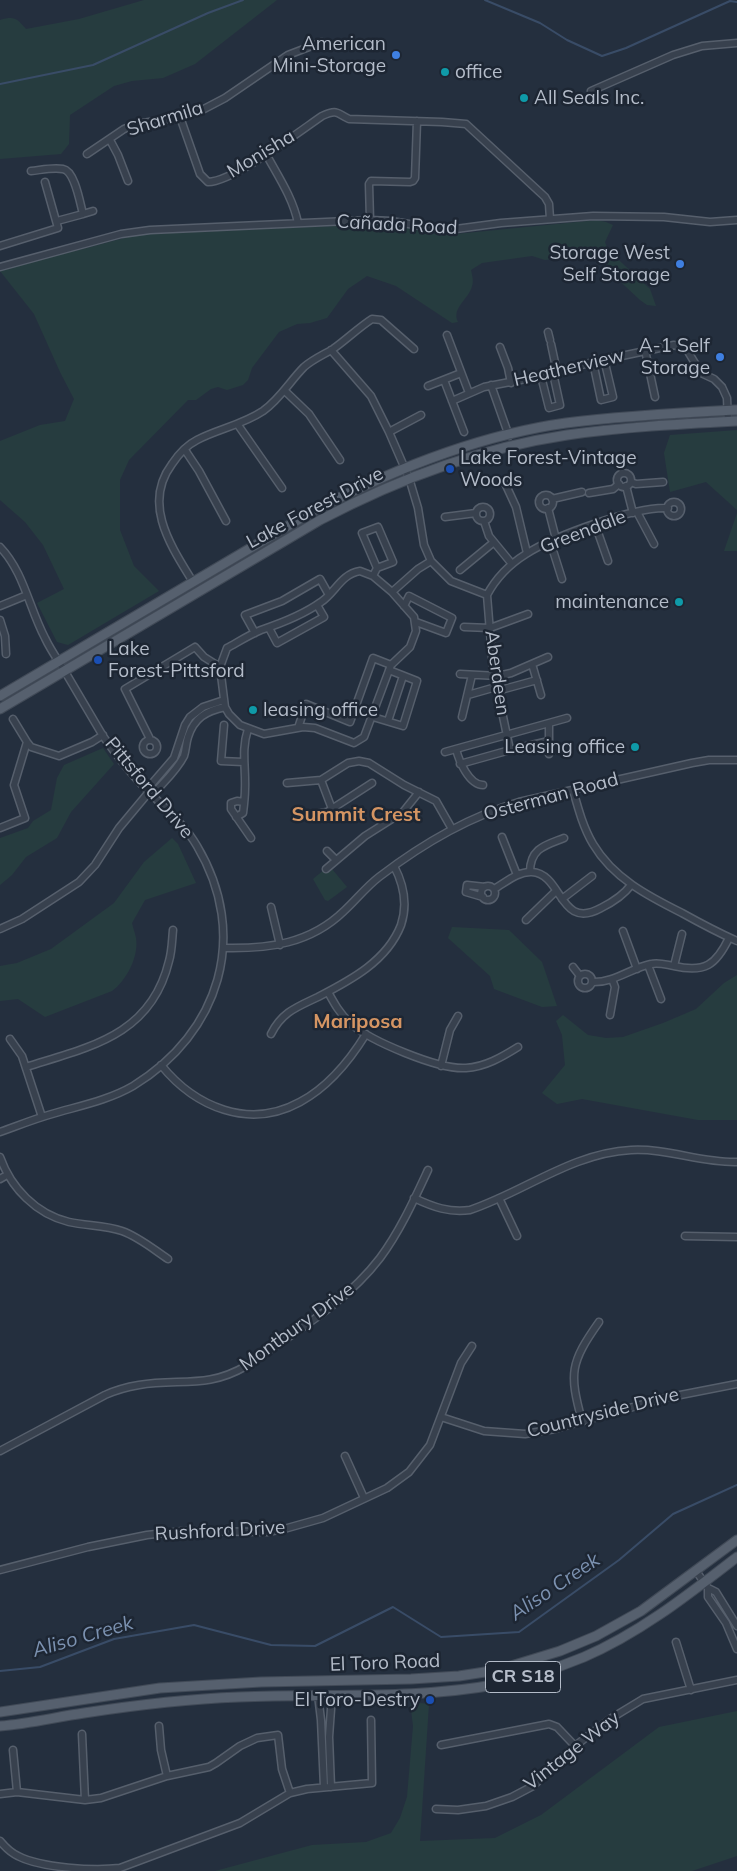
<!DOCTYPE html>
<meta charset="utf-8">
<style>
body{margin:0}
canvas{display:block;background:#242f3e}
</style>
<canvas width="737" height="1871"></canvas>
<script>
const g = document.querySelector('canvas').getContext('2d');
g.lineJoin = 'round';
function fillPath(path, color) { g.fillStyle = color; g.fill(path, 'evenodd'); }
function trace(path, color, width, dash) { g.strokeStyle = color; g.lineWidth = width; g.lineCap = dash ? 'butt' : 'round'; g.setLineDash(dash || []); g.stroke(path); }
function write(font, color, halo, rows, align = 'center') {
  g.font = font + ' Mulish,sans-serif'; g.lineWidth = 5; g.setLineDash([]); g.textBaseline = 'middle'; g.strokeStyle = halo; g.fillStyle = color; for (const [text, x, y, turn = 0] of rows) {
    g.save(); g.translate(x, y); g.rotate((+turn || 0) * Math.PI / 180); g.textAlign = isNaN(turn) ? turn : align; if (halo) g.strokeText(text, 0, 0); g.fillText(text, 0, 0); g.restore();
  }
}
const green = new Path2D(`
 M144,0h133l-82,64 -32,14 -31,3 -18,5 -44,29 -1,29 -8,10 -61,5v-139c15,-4 16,-2 26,9l53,-10z
 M597,220l9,2 7,3 -8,17 3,8 42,39 6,17 -9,-1 -7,-5 -44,-41 -13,-8 -15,6 -15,2 -8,1 -13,-4 -50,7 -11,7c1,5 3,12 1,16 -3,13 -21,22 -14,36l-6,1 -56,-37 -29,-10 -19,13 -21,29 -17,5 -13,1 -18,8 -27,36 -4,12 -5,5 -16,5 -9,-3 -7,2 -15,11h-8l-59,60 -9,20v50l14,36 25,25 -91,54 -11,-3 -20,-39 27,-14 -21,-44 -18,-23 -25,-22v-59l40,-16 25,-4 9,-22 -14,-27 -26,-58 -34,-43 51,-16 28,-5 49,-13 18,-3 236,-10c22,2 42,9 64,11z
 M737,430v80l-31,-28 -36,10 -6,-39 6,-18z
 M737,513v38h-13z
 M103,748l11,16 -43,48 -14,26 -31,19 -14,18 -12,10v-47l28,-10 5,-7 18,-11 6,-32 7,-13z
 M172,838l6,6 18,39 -51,17 -13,23c1,5 3,10 4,15 3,19 -10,43 -24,53l-67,26 -27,-18 -18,2v-35l17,-3 34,-14 63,-46 30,-41z
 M325,869l3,3 4,-3 15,18 -19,14 -3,-1 -12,-21z
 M452,927l57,3 33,32 15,44 -15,1 -48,-18 -4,-13 -42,-38z
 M737,975v145h-39l-116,-21 -25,5 -15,-11 23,-28 -3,-30 -6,-14 7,-6 25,20 18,3 17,-1 40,-14 33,-14 28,-26z
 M410,1702l19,2 -9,137 75,-3 46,-23 118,-88 78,-16v145l-45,15h-477l97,-26 54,-3 25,-9 9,-15 7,-21 6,-71z`);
const stream = new Path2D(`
 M485,0l55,23 27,17 35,16 24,-8 104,-47 7,1
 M0,84l93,-19 115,-52 35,-13
 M0,1671l40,-4 74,-28 80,-14 77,20 44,1 78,-39 48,30 78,-5 100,-72 54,-46 64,-29`);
const minor = new Path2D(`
 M591,91l82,-36 29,-9 35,-3
 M180,117l20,57 8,8c25,0 92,-51 114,-66 16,-7 14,-3 27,3l93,3 24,2 79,73 4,7 1,15
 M110,140l8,15 10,26
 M87,154l37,-25 13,-5 43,-7 24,-8 21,-11 63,-43 34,-13
 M266,154c12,22 27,44 32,69
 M31,171c10,-1 22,-4 32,-2 12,2 17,34 20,45l-26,7
 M83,214l10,-3
 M370,220l-1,-36 2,-3 39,1 3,-1 2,-3 2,-57
 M0,246l58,-18 -13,-46
 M0,267l121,-33 29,-4 220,-10 21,1 47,8h18l45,-6 92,-7 71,1 46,5 27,-2
 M548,332l2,8
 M447,335l22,58
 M551,344l6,28
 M500,347l8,21 3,15
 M331,350l40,46 18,36 20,46 9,30 6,37 7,16 20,20 36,14
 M645,350l10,47
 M593,362l8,38 12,-3 -9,-38
 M541,376l8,32 11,-3 -7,-32
 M444,380l20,52
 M491,385l18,51
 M428,386l33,-13
 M285,391l24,23 31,46
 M452,401l32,-14 57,-11 52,-14 81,-17 13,5 14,23 13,6 8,8 5,11 1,23
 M238,425l44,63
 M389,432l32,-17
 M185,450l14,21 27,50
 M617 480a7 7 0 1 1 14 0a7 7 0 1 1-14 0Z
 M504,481l12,26 11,46
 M631,482l5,2 27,-2
 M626,486l7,27
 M589,493l24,-4 6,-5
 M539 502a7 7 0 1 1 14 0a7 7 0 1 1-14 0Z
 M552,499l30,-7
 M667 509a7 7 0 1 1 14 0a7 7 0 1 1-14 0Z
 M476 514a7 7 0 1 1 14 0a7 7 0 1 1-14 0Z
 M548,508l8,31
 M637,512l17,32
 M445,517l31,-4
 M484,521l5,15 23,28
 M595,524l13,37
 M550,541l12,38
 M0,547c24,25 29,61 45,91 6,13 15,25 22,37 12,20 24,41 36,61 14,20 29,40 47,57 17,17 35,32 47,53 53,89 23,187 -64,240 -24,14 -54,20 -81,28 -18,5 -35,12 -52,18
 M460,570l34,-28
 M360,571l13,5 19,16 22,25 2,14 -6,16 -19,18 -27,72 -10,6 -39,-15 -12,-1 -39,7 -24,-9 -11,-11 -4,-7 -5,-40 7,-19c11,-6 22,-13 34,-18 21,-7 42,-15 60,-28 14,-9 20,-28 39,-31z
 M373,576l4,-8 16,-6 -15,-35 -16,6 15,35
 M193,582c-22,-36 -51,-78 -21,-118 6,-9 15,-19 25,-24 21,-11 45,-15 66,-29 17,-12 27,-30 41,-44 9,-8 19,-12 29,-18 13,-9 25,-21 39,-30l9,1 33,29
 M392,592l26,-23 13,-8
 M487,595c9,-17 23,-31 39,-41 28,-18 109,-48 142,-46
 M487,595l6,74 17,81
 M0,606l27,-11
 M404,606l5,-10 43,22 -6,15 -30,-11
 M0,620l5,16 1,18
 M464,627l26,1 38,-14
 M269,628l8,15 47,-26 -7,-12
 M255,633l-10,-18 37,-14 38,-22 9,16
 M532,664l9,31
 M460,674l38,2 13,-3 37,-16
 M497,691l40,-11
 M468,695l28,-8
 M373,717l30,9 14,-45 -28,-11
 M462,717l10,-42
 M13,719l14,23
 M388,721l15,-45
 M224,725l-3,36 22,1
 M298,728l8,-24 44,18 23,-64 18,7
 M150,739l-25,-50 70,-42 9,10 16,10
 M143 747a7 7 0 1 1 14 0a7 7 0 1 1-14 0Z
 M456,749c3,12 13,36 27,36
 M445,752l122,-34
 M549,754v-30
 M460,764l50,-14 39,-9
 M321,780l11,29
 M287,783l34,-3 27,-17 11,-2 10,2 35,22 32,16 16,28
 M573,790c5,18 10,37 20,54 20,34 55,52 89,69 18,10 37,20 55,28
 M149,792h6c10,-11 22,-22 29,-36 2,-6 2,-13 4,-19 6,-19 18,-26 37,-30
 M244,802l-7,-1 -6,2v6l20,29
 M236,817l7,-4c1,-8 2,-16 2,-24 1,-21 -4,-39 3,-60
 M297,817l30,-5 45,-29
 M0,828l25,-10 -11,-33 13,-43 4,5 28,9 33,-14 11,-7
 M502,837l15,38
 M327,851l9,9
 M326,869l39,-33 38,-24 16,-20
 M530,872c0,-24 16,-27 34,-34
 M481 893a7 7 0 1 1 14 0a7 7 0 1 1-14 0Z
 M494,889c11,-6 24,-18 38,-17 31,2 27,59 69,36 12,-6 22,-12 30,-23
 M483,897l-17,-5 1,-7 18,2
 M562,899l30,-23
 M271,907l9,38
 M526,920l30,-29
 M0,929l22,-10 57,-37 16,-17 24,-37 30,-36v-5l25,-29 11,-33 5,-8 13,-10 21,-7
 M623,931l14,38
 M224,948c44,1 86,-4 120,-37 12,-11 22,-24 35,-34 43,-33 89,-60 140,-75l173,-39 17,-3h28
 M648,965l13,34
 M674,966l8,-32
 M573,967l7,9
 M578 981a7 7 0 1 1 14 0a7 7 0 1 1-14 0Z
 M592,982c22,1 39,-14 59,-18 8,-2 16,1 23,2 31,7 42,-1 55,-28
 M328,992c6,11 12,22 22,31 20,18 89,47 116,45 19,-1 36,-11 52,-21
 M610,1015l5,-28 -3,-8
 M271,1034c11,-22 26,-27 47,-37 33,-17 69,-36 83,-72 7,-21 3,-40 -7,-59
 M10,1039l12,17 20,61
 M161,1065c34,42 88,65 139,37 28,-15 50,-42 66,-68
 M441,1066l9,-36 8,-14
 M26,1067c63,-20 125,-31 143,-106 3,-10 3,-21 4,-31
 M0,1157c11,31 36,57 69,65 18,4 36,3 53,9 17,6 31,18 46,28
 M0,1179l7,-4
 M414,1198c19,9 36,15 56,12 54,-18 102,-57 161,-60 36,-2 70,13 106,12
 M499,1198l18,38
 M685,1236l52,1
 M441,1417l43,14 41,3 30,-5 110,-31 72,-14
 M582,1421c-13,-48 -12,-58 17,-99
 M0,1451l105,-56c11,-5 22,-8 34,-10 40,-7 68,4 107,-19 47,-33 99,-62 134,-108 20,-27 34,-58 48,-88
 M345,1456l19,42
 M0,1570l88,-23 59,-12 36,-4 84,1 17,-3 39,-11 64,-30 22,-16 21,-27 31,-82 11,-17
 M696,1571l12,17 8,4 21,34
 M708,1588v9l18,26 11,26
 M676,1642l15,48
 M318,1695l3,25 3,67
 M159,1726l2,24 6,26
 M82,1734l3,66
 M441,1745l108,-21 8,3 18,19
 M13,1750l4,42
 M331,1787l-2,-50 3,-42
 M0,1794l17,-2 68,8 16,-2 66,-22 42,-9 7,-4 24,-17 17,-8 21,-3 4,34 8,24
 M436,1809l22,1 28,-4 26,-9 21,-11 42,-40 35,-27 33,-20 94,-19
 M0,1841c5,6 11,12 18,15 23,12 76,15 102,12l120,-45 50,-30 17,-4 65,-6 -1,-63`);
const major = new Path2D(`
 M0,696l315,-186c77,-40 165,-75 251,-87 56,-7 114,-10 171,-13
 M0,709l320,-189c78,-41 160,-72 247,-85 56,-8 113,-11 170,-14
 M0,1712l160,-24 101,-6 150,-3 48,-3 39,-6 62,-19 36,-15 45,-25 96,-71
 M0,1726c28,-2 56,-9 84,-13 52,-8 103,-14 155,-16 87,-4 175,3 260,-13 29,-6 58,-16 85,-27 56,-24 105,-63 153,-100`);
const markers = [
 [396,55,5,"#3f7fe0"],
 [445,72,5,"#0f9aa8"],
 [524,98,5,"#0f9aa8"],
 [680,264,5,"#3f7fe0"],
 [720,357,5,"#3f7fe0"],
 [450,469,5,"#1a4fb4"],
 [679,602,5,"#0f9aa8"],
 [98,660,5,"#1a4fb4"],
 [253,710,5,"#0f9aa8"],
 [635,747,5,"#0f9aa8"],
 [430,1700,5,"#1a4fb4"]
];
const shields = [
 [523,1677,75]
];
const shieldNames = [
 ["CR S18",523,1677]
];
const poiNames = [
 ["American",386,44],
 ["Mini-Storage",386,66],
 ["office",455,72,"left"],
 ["All Seals Inc.",534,98,"left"],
 ["Storage West",670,253],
 ["Self Storage",670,275],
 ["A-1 Self",710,346],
 ["Storage",710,368],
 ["Lake Forest-Vintage",460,458,"left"],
 ["Woods",460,480,"left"],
 ["maintenance",669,602],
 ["Lake",108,649,"left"],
 ["Forest-Pittsford",108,671,"left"],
 ["leasing office",263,710,"left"],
 ["Leasing office",625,747],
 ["El Toro-Destry",420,1700]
];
const streetNames = [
 ["Sharmila",165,119,-17],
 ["Monisha",261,154,-31],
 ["Cañada Road",397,225,3],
 ["Heatherview",569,368,-13],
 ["Lake Forest Drive",315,508,-28],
 ["Greendale",583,532,-21],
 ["Aberdeen",497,673,82],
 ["Pittsford Drive",149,788,50],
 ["Osterman Road",551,797,-15],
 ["Montbury Drive",297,1327,-36],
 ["Countryside Drive",603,1413,-14],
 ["Rushford Drive",220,1531,-3],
 ["El Toro Road",385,1663,-2],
 ["Vintage Way",572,1751,-38]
];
const neighbourhoodNames = [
 ["Summit Crest",356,815],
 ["Mariposa",358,1022]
];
const waterNames = [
 ["Aliso Creek",555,1587,-34],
 ["Aliso Creek",83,1637,-16]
];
fillPath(green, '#263c3f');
trace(stream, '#394c67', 2);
trace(minor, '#565f6c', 9);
trace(major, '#414a57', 11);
trace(minor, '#38414e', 6);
trace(major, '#56606e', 9);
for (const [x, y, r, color] of markers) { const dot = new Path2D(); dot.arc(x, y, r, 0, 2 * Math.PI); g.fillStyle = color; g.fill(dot); trace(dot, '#1d2633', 2); }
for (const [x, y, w] of shields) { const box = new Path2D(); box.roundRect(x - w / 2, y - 15.5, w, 31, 4); g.fillStyle = '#1d2633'; g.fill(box); trace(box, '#b4bcc9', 1); }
write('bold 18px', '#b4bcc9', null, shieldNames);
write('19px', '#b4bcc9', '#1d2633', poiNames, 'right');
write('19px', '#b4bcc9', '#1d2633', streetNames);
write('bold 20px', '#d59563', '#1d2633', neighbourhoodNames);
write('italic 20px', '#7c92b1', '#1d2633', waterNames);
</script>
